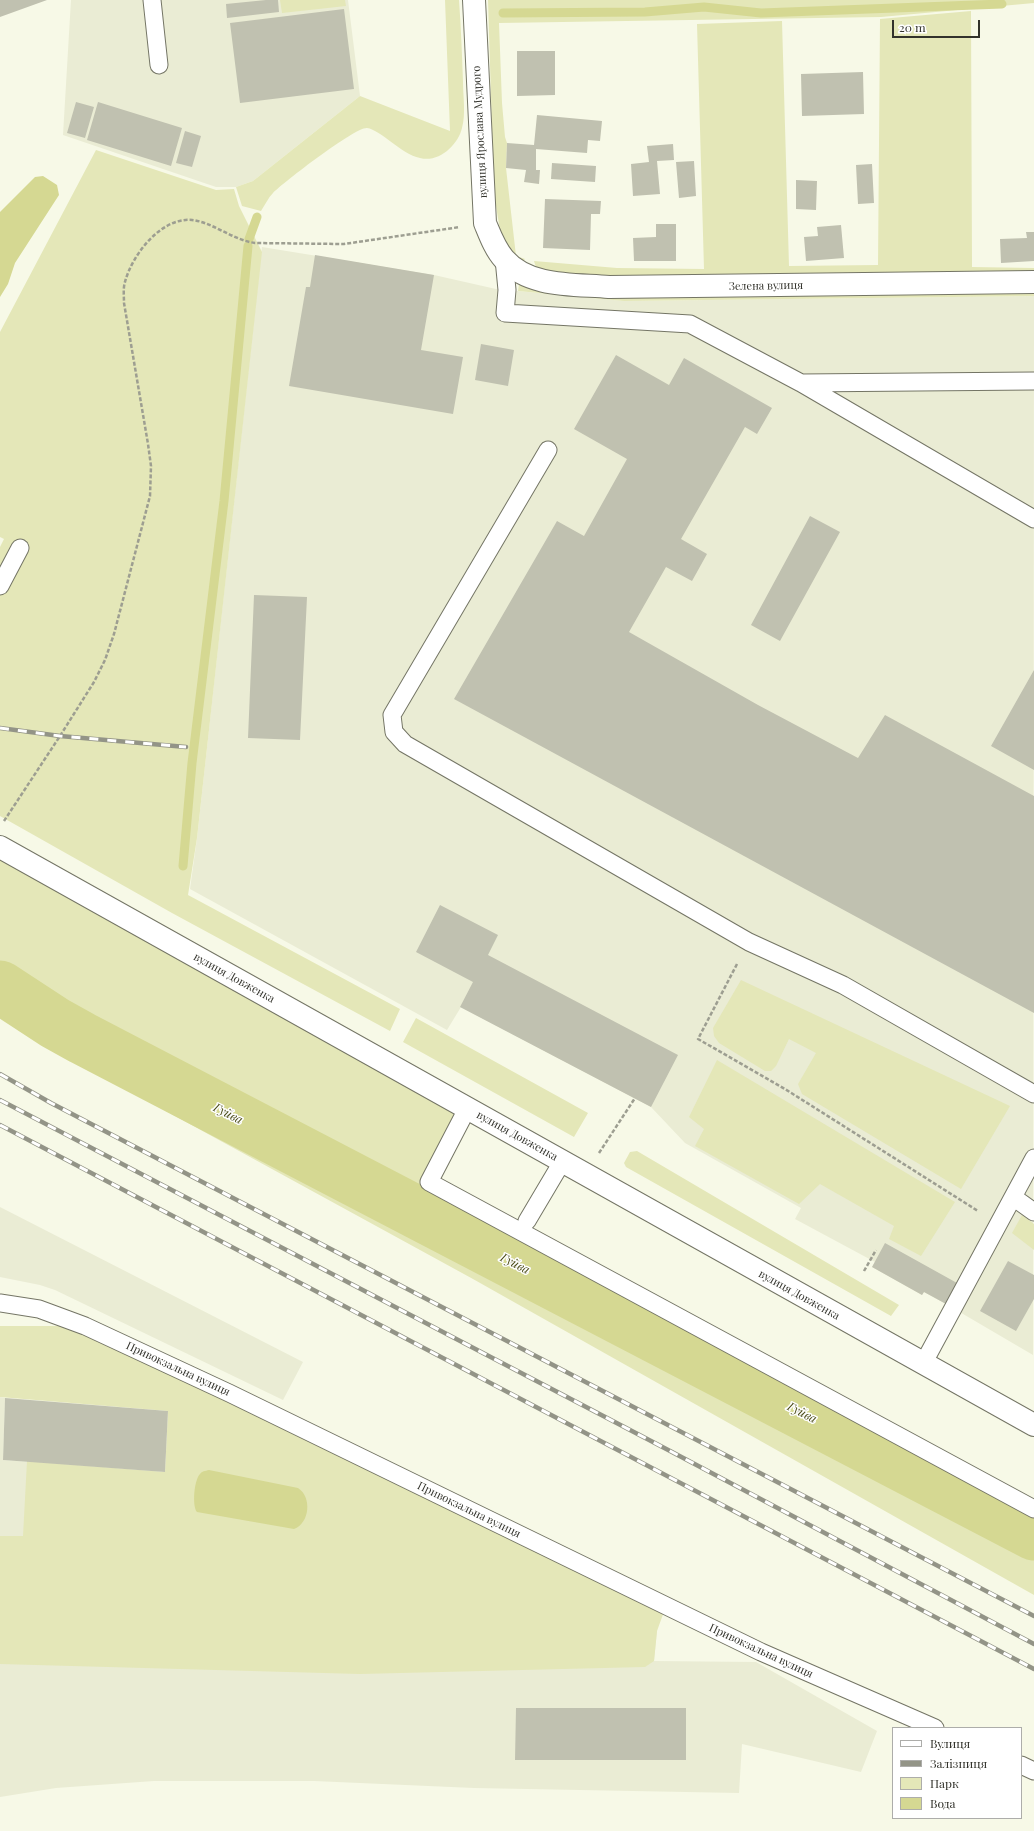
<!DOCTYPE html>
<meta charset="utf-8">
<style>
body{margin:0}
#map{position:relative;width:1034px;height:1831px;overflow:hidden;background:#f7f9e7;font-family:"Playfair Display",serif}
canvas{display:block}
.legend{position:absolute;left:892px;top:1727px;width:130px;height:92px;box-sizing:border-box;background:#fff;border:1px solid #adadaa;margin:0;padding:5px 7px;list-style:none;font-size:12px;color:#32322b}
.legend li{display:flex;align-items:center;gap:8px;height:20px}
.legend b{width:20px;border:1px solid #adadaa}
.scale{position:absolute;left:892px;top:20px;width:88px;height:18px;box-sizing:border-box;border:2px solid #32322b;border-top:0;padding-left:5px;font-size:12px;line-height:14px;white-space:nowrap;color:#32322b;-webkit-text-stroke:3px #fff;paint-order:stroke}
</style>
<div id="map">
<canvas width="1034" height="1831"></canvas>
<ul class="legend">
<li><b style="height:5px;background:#fff"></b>Вулиця</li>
<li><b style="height:5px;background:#939487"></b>Залізниця</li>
<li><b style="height:11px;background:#e4e7b8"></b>Парк</li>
<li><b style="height:11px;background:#d5d892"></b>Вода</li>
</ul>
<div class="scale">20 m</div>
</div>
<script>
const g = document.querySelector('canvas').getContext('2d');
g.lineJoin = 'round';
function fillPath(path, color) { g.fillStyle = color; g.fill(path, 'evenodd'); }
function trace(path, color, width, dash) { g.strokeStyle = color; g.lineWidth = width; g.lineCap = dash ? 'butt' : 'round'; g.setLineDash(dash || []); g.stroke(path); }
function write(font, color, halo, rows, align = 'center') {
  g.font = font + ' "Playfair Display",serif'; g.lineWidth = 3; g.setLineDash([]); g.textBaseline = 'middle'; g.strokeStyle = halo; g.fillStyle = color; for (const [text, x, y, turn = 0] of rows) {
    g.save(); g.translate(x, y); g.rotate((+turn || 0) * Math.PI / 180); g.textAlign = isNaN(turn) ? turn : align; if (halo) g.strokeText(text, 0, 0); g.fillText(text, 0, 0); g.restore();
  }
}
const built = new Path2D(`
 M71,0h277l12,96 -107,85 -17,6h-20l-153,-52z
 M262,247l172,28 62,14 128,12 410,-5 -1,1059 -87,-51 -22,-12 -2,3 -50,-28 3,-5 -80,-43 6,-11 -116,-65 -34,-36 -190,-100 -14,23 -257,-141 7,-51z
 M0,1207l303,155 -20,38 -228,-110 -15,-5 -40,-8z
 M0,1397l5,1 -2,62 162,12 492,159 -3,30 102,1 121,69 -16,41 -119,-28 -3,49 -265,-5 -160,-7h-160l-98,7 -56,9z`);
const green = new Path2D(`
 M280,0h65l1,6 -64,7z
 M445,0h14c2,27 3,55 4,82 0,14 3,32 -1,46 -4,17 -23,35 -42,30 -19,-4 -39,-28 -53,-30 -12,-1 -83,54 -94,65 -5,5 -8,12 -12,18l-19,-5 -6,-19 17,-6 107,-85 90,35z
 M488,0h546v3l-153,14 -382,6 3,80 3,34 2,6 -1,25 10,88 9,3 -2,2 -10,-1 -13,-30 -6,-36z
 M971,11l1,256 62,1v4l-219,1 -223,8 -55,-10 -3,-10 83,7 87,1 -7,-245 85,-3 7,245 89,-1 2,-246z
 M96,150l120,40 18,-1 5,17 23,46 -65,586 -9,57 212,114 -10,22 -218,-118 -172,-97v-269l4,-8 -4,-2v-205z
 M519,284l515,6v6l-410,5 -106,-10z
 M0,847l467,262 -37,72 604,328v86l-561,-316 -329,-180 -144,-84z
 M741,980l269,126 -49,83 -159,-95 -4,-10 18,-31 -27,-14 -13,27 -5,5h-6l-46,-28 -5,-7 -1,-8z
 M416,1018l172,95 -14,24 -171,-95z
 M717,1060l238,142 -34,54 -32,-17 5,-13 -74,-42 -21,20 -104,-58 9,-17 -15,-12z
 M637,1151l262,154 -8,11 -265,-149 -2,-4 6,-11z
 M1022,1215l12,9v26l-22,-17z
 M0,1326h85l581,280 -9,25 -3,30 -9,6 -285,7 -360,-10v-128h23l4,-75 138,11 3,-61 -168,-14z`);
const water = new Path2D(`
 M43,176l14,9 2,10 -44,68 -7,21 -8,13v-85l35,-35z
 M209,1470l89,18c14,9 12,35 -4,41l-97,-17c-5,-6 -3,-32 3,-38 2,-3 5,-3 9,-4z`);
const stream = new Path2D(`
 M503,13l142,-1 59,-5 57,6 241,-9
 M249,239l8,-22
 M183,866l9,-103 32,-262 24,-255`);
const river = new Path2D(`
 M0,987l55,36 27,15 952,496`);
const building = new Path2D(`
 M0,0h47l-47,17z
 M266,0h12l1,12 -52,6 -1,-14z
 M344,9l10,80 -114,14 -10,-80z
 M517,51h38v44l-38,1z
 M863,72l1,42 -62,2 -1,-42z
 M76,102l18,5 -9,31 -18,-5z
 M98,102l84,26 -11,38 -84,-26z
 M537,115l65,6 -2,20 -12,-1 -1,13 -51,-4v21h4l-1,14 -15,-2 2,-12 -20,-2 1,-25 27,2z
 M185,131l16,5 -9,31 -16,-4z
 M673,144l1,16 -17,1 3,33 -27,2 -2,-32 18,-2 -2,-16z
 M694,161l2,35 -17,2 -3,-36z
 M552,163l44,3 -1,16 -44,-3z
 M872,164l2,39 -16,1 -2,-39z
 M796,180l21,1 -1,29 -20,-1z
 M545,199l56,2 -1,13h-9l-1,36 -47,-2z
 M656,224h20v37h-42l-1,-23 23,-1z
 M841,225l3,33 -38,3 -2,-24 14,-1 -1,-9z
 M1026,232h8v29l-33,2 -1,-24 27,-1z
 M315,255l119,20 -13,75 42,7 -10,57 -164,-28 17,-99h4z
 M481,344l33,6 -6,36 -33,-6z
 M616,355l53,30 15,-27 88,50 -15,26 -12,-7 -64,112 26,15 -15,27 -26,-14 -37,65 129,73 100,53 27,-43 149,81v217l-580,-314 103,-178 27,15 43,-77 -53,-30z
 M810,516l30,16 -60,109 -29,-16z
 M254,595l53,2 -7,143 -52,-2z
 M1034,670v100l-43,-24z
 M440,905l58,30 -10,20 190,100 -27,52 -191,-100 13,-25 -57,-30z
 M885,1243l72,40 -11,21 -22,-12 -2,3 -50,-28z
 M1008,1261l26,14v24l-18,32 -36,-20z
 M5,1398l163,13 -3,61 -162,-12z
 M516,1708h170v52h-171z`);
const path = new Path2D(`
 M4,821l56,-85 34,-54 11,-22 9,-26 36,-138 1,-30 -3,-22 -24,-141c0,-7 -1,-15 1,-21 7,-27 36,-65 67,-62 20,2 41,20 63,23l89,1 116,-17
 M737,964l-39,75 87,50 193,122
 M599,1153l36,-55
 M864,1271l12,-21`);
const service = new Path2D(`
 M152,0l7,65
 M504,259l3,31 -2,23 185,11 111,59 233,136
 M801,383l233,-2
 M548,450l-156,265 2,17 11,12 344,198 94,43 191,109
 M0,586l20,-38
 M478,1115l-11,-6 -38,73 605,327
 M1013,1197l21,15
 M527,1221l35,-59
 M0,1303l39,6 46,17 144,67 532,259 174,76
 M923,1364l111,-206
 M1021,1765l13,6`);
const minor = new Path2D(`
 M474,0l11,223c5,12 10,26 19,36 25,29 71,25 105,28l425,-5`);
const tertiary = new Path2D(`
 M0,847l1034,578`);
const rail = new Path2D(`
 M0,728l60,8 126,11
 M0,1074l51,29 983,513
 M0,1100l672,352 362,192
 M0,1125l1034,544`);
const streetNames = [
 ["вулиця Ярослава Мудрого",480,132,-93],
 ["Зелена вулиця",766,286,-1],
 ["вулиця Довженка",234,978,29],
 ["вулиця Довженка",517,1136,29],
 ["вулиця Довженка",799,1295,29],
 ["Привокзальна вулиця",178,1369,25],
 ["Привокзальна вулиця",469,1510,26],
 ["Привокзальна вулиця",761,1651,25]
];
const waterNames = [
 ["Гуйва",228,1114,27],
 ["Гуйва",515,1264,27],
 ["Гуйва",802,1413,27]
];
fillPath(built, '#eaecd4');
fillPath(green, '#e4e7b8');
fillPath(water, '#d5d892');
trace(stream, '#d5d892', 9);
trace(river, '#d5d892', 53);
fillPath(building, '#c0c1b0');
trace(service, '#747565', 19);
trace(minor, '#747565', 24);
trace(tertiary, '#747565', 24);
trace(path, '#9d9e91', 2.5, [4, 2]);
trace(service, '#fff', 17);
trace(minor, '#fff', 22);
trace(tertiary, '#fff', 22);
trace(rail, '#939487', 4.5);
trace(rail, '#fff', 3, [9]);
write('11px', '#32322b', '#fff', streetNames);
write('italic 12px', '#4a4b17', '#fff', waterNames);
</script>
